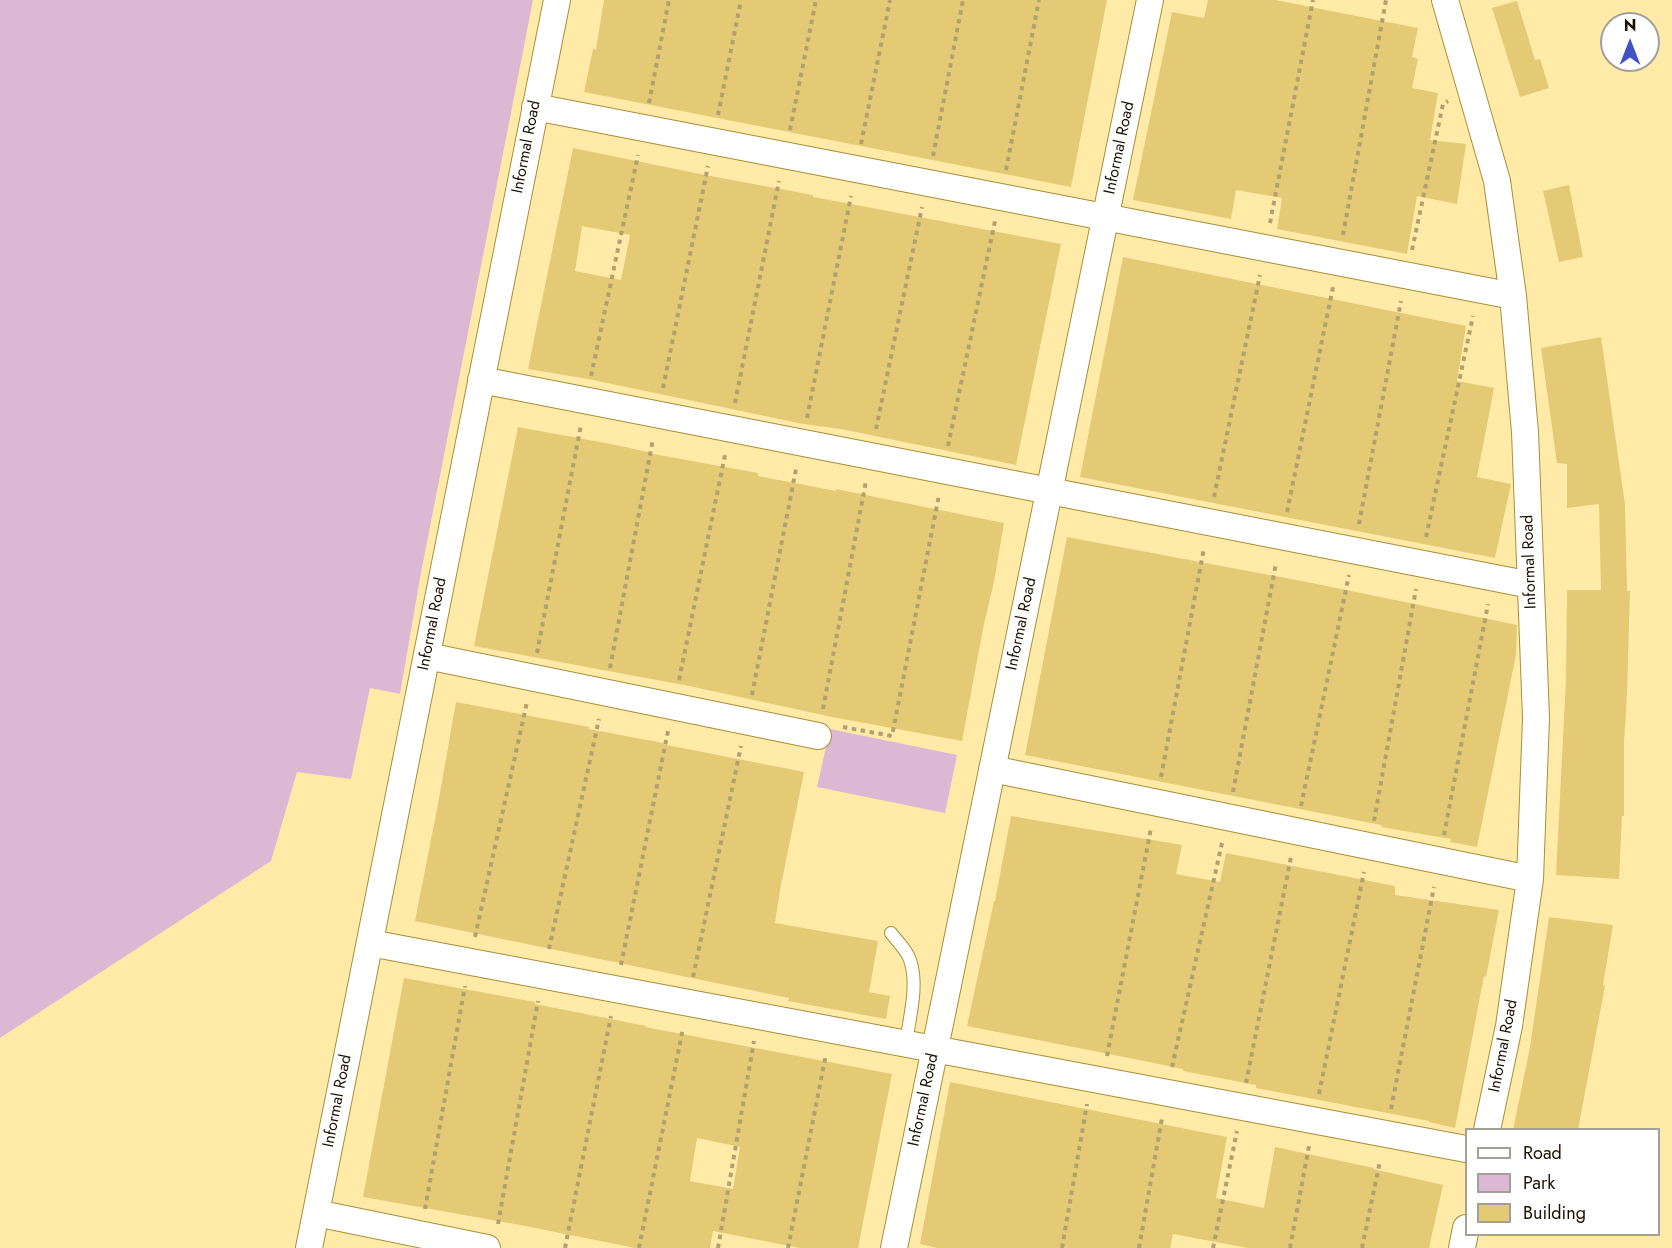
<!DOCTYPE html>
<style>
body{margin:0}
#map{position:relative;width:1672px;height:1248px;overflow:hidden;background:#ffeaa8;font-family:Jost,sans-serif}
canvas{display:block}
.legend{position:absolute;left:1465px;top:1128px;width:195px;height:108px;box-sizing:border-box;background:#fff;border:2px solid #a3a099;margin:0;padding:8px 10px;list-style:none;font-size:18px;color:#191100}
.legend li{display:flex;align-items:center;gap:12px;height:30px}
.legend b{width:30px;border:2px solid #a3a099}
.north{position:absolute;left:1600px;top:12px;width:60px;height:60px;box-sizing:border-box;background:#fff;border:2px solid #a3a099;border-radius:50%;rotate:0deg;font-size:16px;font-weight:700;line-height:24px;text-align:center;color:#191100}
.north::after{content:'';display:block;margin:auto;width:21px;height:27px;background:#4351c6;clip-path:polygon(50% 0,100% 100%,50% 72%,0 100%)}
</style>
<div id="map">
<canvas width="1672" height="1248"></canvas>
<ul class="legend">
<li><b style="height:8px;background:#fff"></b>Road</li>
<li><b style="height:16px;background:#dcb8d5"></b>Park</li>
<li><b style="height:16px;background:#e4ca75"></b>Building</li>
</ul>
<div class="north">N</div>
</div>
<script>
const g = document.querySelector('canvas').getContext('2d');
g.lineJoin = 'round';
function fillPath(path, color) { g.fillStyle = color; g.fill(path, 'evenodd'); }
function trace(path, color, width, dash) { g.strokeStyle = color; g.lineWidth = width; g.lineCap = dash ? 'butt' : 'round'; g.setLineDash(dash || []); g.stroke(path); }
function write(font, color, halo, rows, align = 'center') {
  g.font = font + ' Jost,sans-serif'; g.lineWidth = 6; g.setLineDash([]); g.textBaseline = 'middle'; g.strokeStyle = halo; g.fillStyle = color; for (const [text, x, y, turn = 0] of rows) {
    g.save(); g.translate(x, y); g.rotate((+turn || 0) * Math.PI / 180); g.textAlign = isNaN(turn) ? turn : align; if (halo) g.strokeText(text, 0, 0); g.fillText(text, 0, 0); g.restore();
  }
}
const green = new Path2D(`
 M0,0h533l-113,578 -20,116 -30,-6 -19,91 -54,-7 -26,89 -271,177z
 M830,729l127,26 -12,58 -128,-26z`);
const building = new Path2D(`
 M604,0h503l-36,187 -487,-95 9,-43h3z
 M1208,0h67l143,28 -6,29 6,2 -6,29 26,5 -8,47 36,4 -9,60 -40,-8 -10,58 -130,-25 5,-31 -46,-8 -5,29 -98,-19 39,-188 32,6z
 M1517,1l18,59 5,-1 9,29 -29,9 -28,-89z
 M573,148l132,27 108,20v2l33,6 215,41 -45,221 -175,-36 -38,-5 -215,-45 -60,-10zM582,226l48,9 -9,45 -46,-9z
 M1569,185l14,72 -24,5 -16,-71z
 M1123,257l343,69 -9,55 37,7 -17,89 34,7 -16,74 -415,-81z
 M1601,337l24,167 2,87h3l-3,103 -3,49v73h-2l-3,63 -63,-4 10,-196 1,-89h34l-2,-86 -32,4v-44l-10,-1 -16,-115z
 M518,427l98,18 32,7v1l110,20v3l78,15v-2l168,34 -10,59 -10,42 -22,117 -130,-24 -143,-31 -215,-40z
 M1067,537l240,45 210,43 -1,30 -39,192 -27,-5 1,-3 -70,-12v-2l-356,-70z
 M456,702l133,25v2l74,14 -1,1 142,28 -24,118 -5,33 103,18 -9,51 21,4 -4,23 -98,-18 1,-3 -374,-77 23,-117z
 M1011,816l171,29 -6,29 44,8 6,-29 169,33v9l104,15 -13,67 -2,-1 -29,152 -26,-6v-1l-173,-33v-3l-73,-14v-2l-39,-8 -177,-35 27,-125h1z
 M1549,917l64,8 -10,60 2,1 -27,144h-65l17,-83z
 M404,978l131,24v2l111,22 -1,1 247,47 -34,174h-58l-87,-17 -3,17h-75l-115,-23 -157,-28zM697,1138l43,9 -7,42 -43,-8z
 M950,1082l277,55 -11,61 48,10 11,-61 99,21 -1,1 70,16 -14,63h-181l-75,-14 -3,14h-233l-17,-4z`);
const path = new Path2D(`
 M649,103l20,-103
 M718,115l23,-115
 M790,130l26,-130
 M861,144l29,-144
 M933,156l30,-156
 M1006,170l33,-170
 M1270,223l43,-223
 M1343,235l43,-235
 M1412,250l31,-146 5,-3
 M591,376l47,-221
 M663,388l45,-222
 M735,403l44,-222
 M807,418l44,-222
 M876,429l46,-222
 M948,446l47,-225
 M1214,497l46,-222
 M1287,512l46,-225
 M1359,524l42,-223
 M1426,537l47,-221
 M537,653l44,-228
 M610,668l43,-229
 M679,680l46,-225
 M752,695l44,-226
 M823,709l43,-228
 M843,727l49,9 47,-241
 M1161,777l43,-229
 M1233,792l43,-229
 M1301,806l48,-231
 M1374,821l42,-232
 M1444,835l44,-231
 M475,937l52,-235
 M549,949l50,-230
 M621,965l47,-234
 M693,977l48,-231
 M1107,1056l44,-228
 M1172,1067l50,-224
 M1246,1083l45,-226
 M1319,1094l45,-222
 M1391,1109l43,-222
 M425,1209l40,-223
 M498,1224l40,-223
 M565,1248l46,-232
 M639,1248l44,-220
 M718,1248l36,-207
 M788,1248l38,-194
 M1062,1248l25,-144
 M1139,1248l23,-130
 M1213,1248l24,-117
 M1290,1248l19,-102
 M1362,1248l18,-87`);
const service = new Path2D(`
 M891,933c6,8 16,17 19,27 9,25 -1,58 -4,84`);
const minor = new Path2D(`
 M1445,0l52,181 16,115 12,136 11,286 -6,161 -21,147 -22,104
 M535,107l978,189
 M481,380l1050,205
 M427,656l391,80
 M992,769l538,110
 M370,943l1096,206
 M316,1213l171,35
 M309,1248l248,-1248
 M894,1248l256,-1248
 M1462,1248l4,-20`);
const streetNames = [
 ["Informal Road",527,147,-79],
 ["Informal Road",1120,148,-78],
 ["Informal Road",1530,562,-92],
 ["Informal Road",433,624,-79],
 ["Informal Road",1022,624,-78],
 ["Informal Road",1504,1046,-79],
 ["Informal Road",924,1100,-78],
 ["Informal Road",338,1101,-79]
];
fillPath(green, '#dcb8d5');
fillPath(building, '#e4ca75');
trace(service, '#a98f39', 14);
trace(minor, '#a98f39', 28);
trace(path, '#b2a16f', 4, [4.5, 4.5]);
trace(service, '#fff', 12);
trace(minor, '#fff', 26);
write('16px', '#191100', '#fff', streetNames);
</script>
